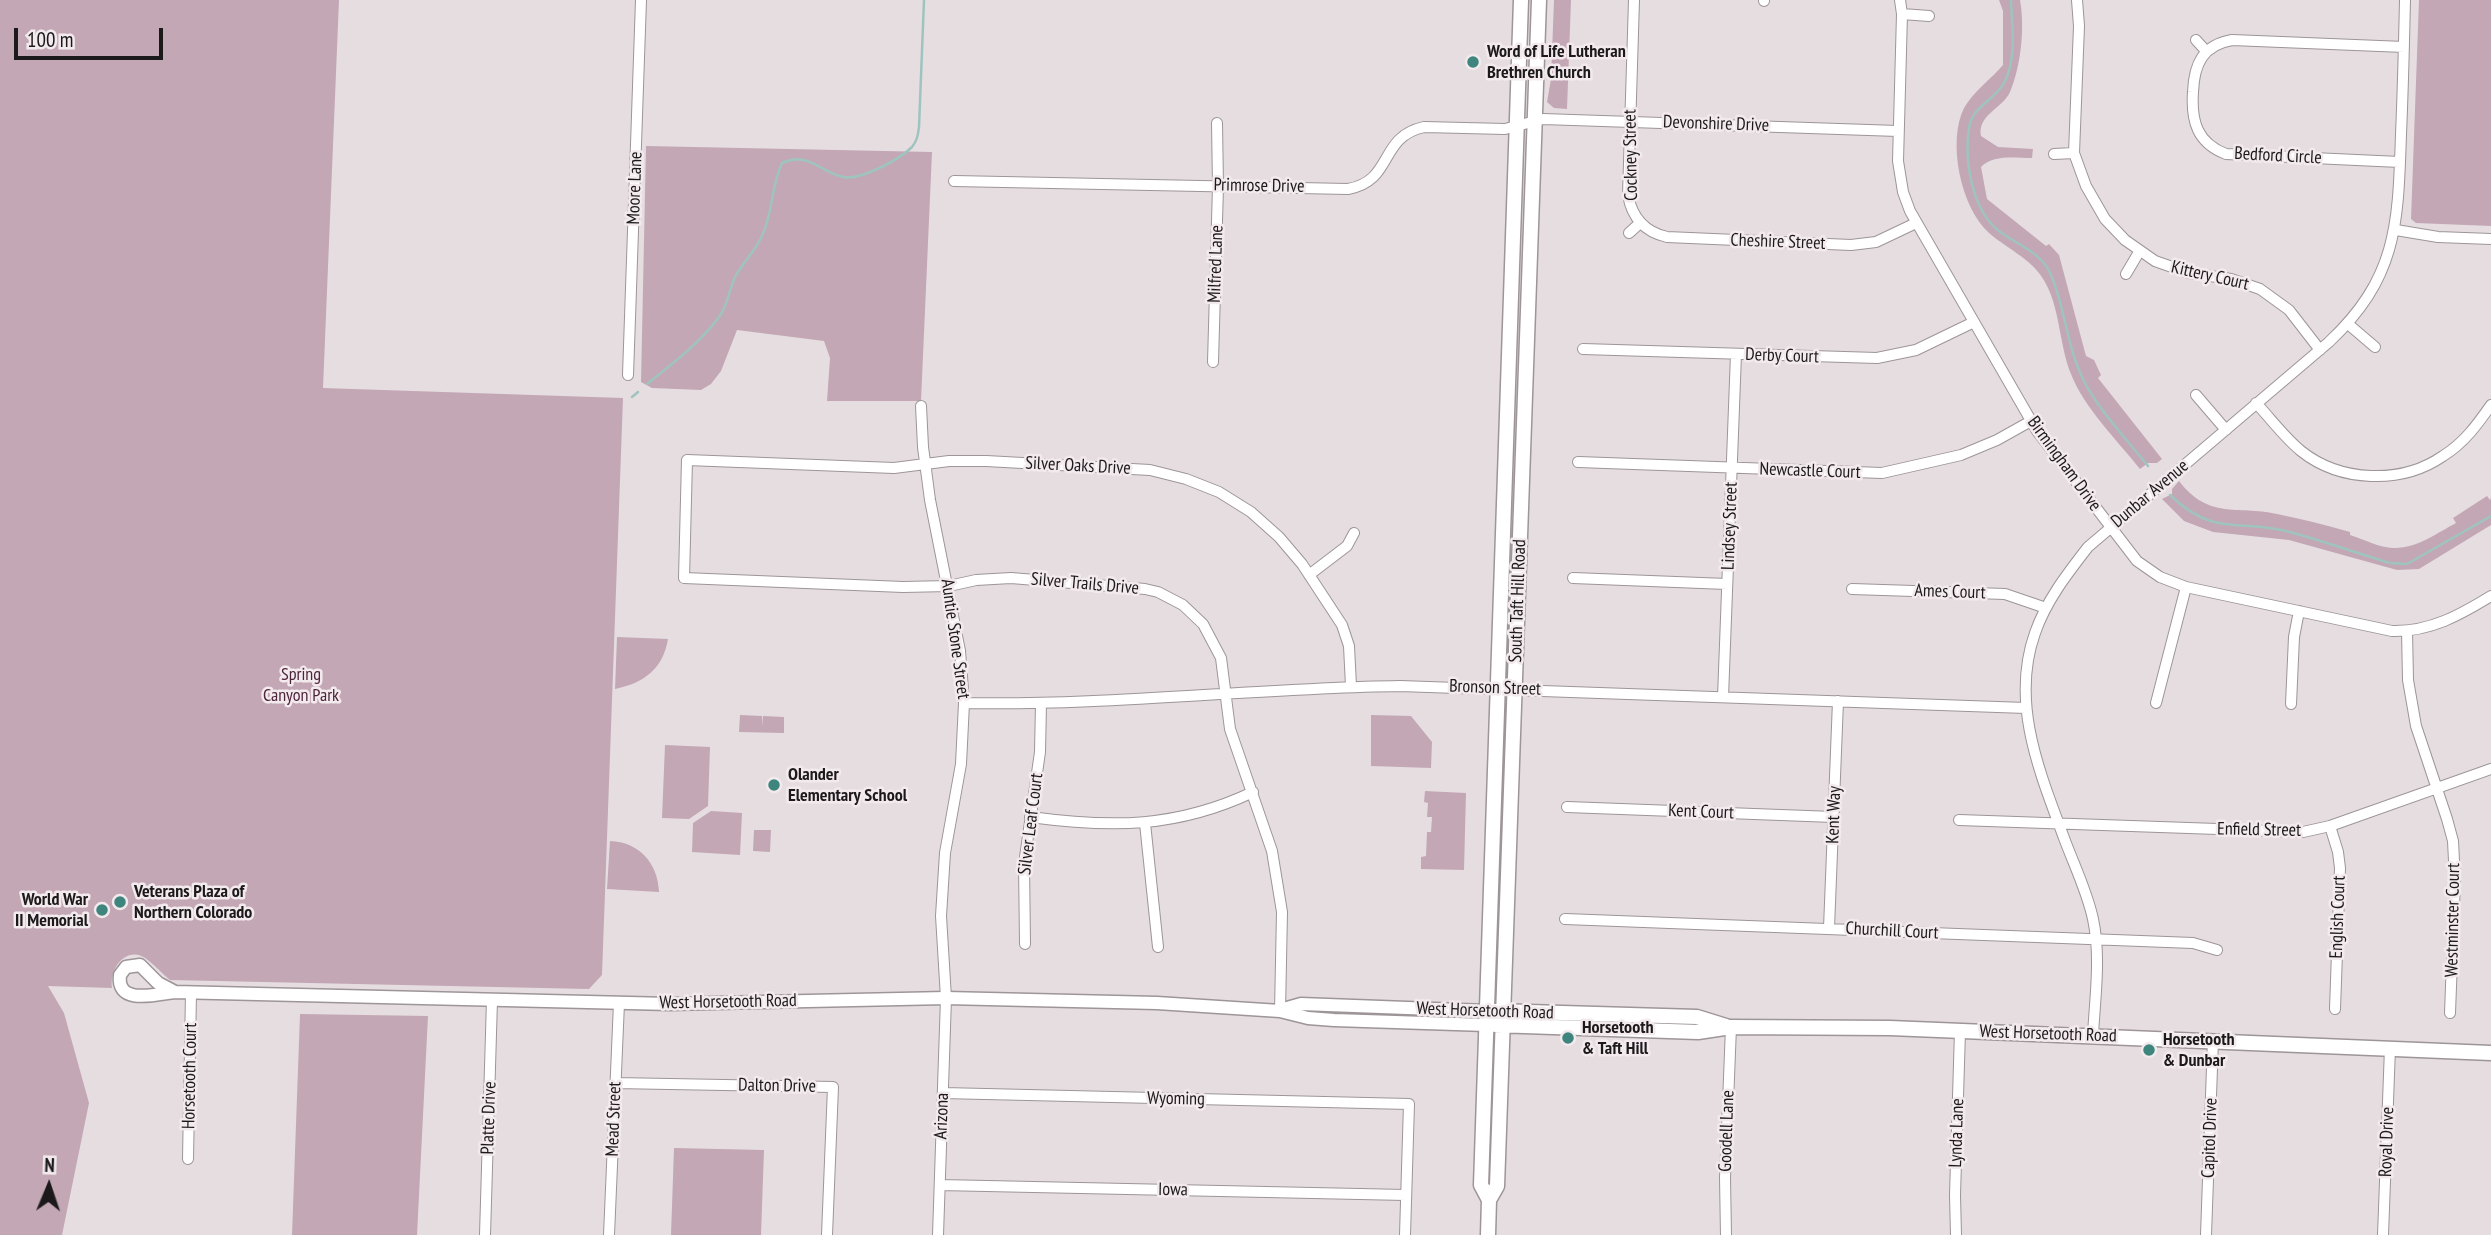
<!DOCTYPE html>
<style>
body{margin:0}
#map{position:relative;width:2491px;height:1235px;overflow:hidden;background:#e6dde1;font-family:"PT Sans Narrow",sans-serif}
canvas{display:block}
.north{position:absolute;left:14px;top:1151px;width:70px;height:70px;-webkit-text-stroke:5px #f3eaee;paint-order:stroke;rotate:2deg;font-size:19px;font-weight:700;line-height:28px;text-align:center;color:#1c191b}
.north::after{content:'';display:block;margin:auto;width:24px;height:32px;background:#1c191b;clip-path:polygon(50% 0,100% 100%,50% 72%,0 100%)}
.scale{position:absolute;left:14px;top:28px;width:149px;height:32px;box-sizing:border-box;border:4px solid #1c191b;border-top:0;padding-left:9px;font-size:21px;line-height:24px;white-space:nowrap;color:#1c191b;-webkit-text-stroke:5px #f3eaee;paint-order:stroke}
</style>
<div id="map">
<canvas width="2491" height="1235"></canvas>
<div class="north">N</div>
<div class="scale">100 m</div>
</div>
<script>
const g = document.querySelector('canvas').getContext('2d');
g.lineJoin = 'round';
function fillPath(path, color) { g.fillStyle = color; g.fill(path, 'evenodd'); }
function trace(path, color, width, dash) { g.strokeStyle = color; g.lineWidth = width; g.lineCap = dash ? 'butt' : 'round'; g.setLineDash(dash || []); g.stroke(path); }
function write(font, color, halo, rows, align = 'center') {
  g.font = font + ' "PT Sans Narrow",sans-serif'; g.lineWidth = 5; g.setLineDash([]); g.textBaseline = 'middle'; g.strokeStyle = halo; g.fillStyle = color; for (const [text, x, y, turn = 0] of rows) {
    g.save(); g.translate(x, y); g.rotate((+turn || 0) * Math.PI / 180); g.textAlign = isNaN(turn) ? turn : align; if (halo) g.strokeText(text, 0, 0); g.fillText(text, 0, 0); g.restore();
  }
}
const green = new Path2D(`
 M0,0h339l-16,388 300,10 -21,577 -13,14 -419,-9c-8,-6 -13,-13 -21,-19 -20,-18 -40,5 -37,27l-64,-2 16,27 25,90 -27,132h-62z
 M1554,0h17l-4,109 -13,-1 -7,-6 4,-23z
 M1999,0h21c5,28 1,66 -10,92 -7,16 -33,23 -29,44l17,11 35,2 -1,9c-16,0 -39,-4 -51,9l6,32 59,47 3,-2 10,11 27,101 8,4 7,15 -3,3 64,81 -5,4h-9l-8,6c-22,-28 -56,-61 -69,-95 -11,-26 -11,-63 -24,-88 -12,-26 -37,-35 -58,-53 -28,-25 -42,-91 -25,-125 9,-16 27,-29 39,-43v-54z
 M2419,0h72v226l-75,-3 -5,-4z
 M646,146l286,6 -11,249h-94l3,-43 -6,-17 -87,-11 -16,41 -10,13 -10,6 -49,-2 -11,-6z
 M2179,481c30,39 57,24 98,33 25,5 49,11 73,18v3c13,4 30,13 43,13 23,1 44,-15 63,-25l-3,-5 34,-22 3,4 1,-2v27l-72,44 -22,1 -108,-30 -76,-8 -29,-11 -22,-22 10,-5v-5z
 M617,637l51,2c-5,30 -24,44 -53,50z
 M740,715l22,1v10l1,-10 21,1v16l-45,-1z
 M1371,715l40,1 21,26 -1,26 -60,-2z
 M665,745l45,2 -2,59 -19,13 -27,-1z
 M1425,791l41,2 -2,77 -43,-1v-12l5,-1 1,-24h4l1,-15h-5l1,-14 -4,-1z
 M711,811l31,2 -2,42 -48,-3 1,-29z
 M754,830h17l-1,22 -17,-1z
 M610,841c29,1 48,22 49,51l-52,-3z
 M300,1014l128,2 -11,219h-125z
 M674,1148l90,2 -3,85h-90z`);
const stream = new Path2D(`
 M2011,0c1,27 6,59 -7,83 -10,18 -32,23 -35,45 -5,33 3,82 30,103 18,14 43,21 52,44 14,32 16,73 33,106 14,28 44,60 64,85
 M647,384c25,-20 53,-41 72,-67 9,-12 10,-27 16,-40 8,-14 20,-26 27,-41 11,-23 9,-50 20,-73 27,-12 37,9 61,14 17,4 57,-18 69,-30 5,-6 6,-12 7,-20l5,-127
 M632,397l6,-5
 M2170,495c44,42 66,24 116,36 35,9 70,22 104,32l17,1 84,-48`);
const minor = new Path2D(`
 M1634,0l-6,195c4,23 17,37 39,42l184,8 25,-3 40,-19
 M1764,0v1
 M1900,0l2,14 -4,147 5,31 7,19 127,220 100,130 23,16 26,10 206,44c38,1 68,-16 99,-35
 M2077,0l2,26 -5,127 12,33 19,33 20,21 30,21 34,12 42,6 29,10 29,21 31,40
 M1902,14l27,2
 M2196,40l10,11
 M2054,154l20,-1
 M2400,162l-174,-8c-29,-11 -35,-33 -33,-62 1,-28 10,-47 39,-52l172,7
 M954,181l394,8c46,-8 30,-52 76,-62l81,2 38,-10 355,12
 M2396,230l42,7 53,2
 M1629,233l11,-10
 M2126,274l13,-22
 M2348,324l27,23
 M1583,349l294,9 39,-8 58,-28
 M1213,362l5,-176 -1,-63
 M628,375l13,-375
 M2196,395l30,35
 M2256,403c15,16 28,34 45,48 39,31 100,34 142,5 21,-13 34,-31 48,-51
 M921,406l2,41 7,53 30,151 4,52 -3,61 -16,89 -4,63 5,82 -8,237
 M1578,462l304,11 79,-18 36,-15 34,-19
 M1309,575l38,-29 7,-13
 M1573,578l154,6
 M1852,589l153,5 41,14
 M2407,631l1,49 8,46 31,93 6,22 2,39 -5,133
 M1723,697l13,-343
 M964,703c146,3 291,-15 436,-17l626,22
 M2156,703l30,-116
 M2291,704l3,-67 5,-26
 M1567,807l267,10
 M1030,817c82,11 147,11 223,-25
 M1959,820l344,12 27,-6 161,-57
 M1145,823l13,124
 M2330,826l8,26 2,16 -5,141
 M1565,919l628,24 24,7
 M1829,928l9,-227
 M1025,944l-1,-80 16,-112 1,-48
 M1280,1011l2,-99 -10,-61 -42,-122 -9,-71 -18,-34 -20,-19 -25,-13 -13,-3 -134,-11 -35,2 -27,6 -46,1 -219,-9 3,-118 207,8 55,-7h37l164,9 36,9 33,13 32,20 28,25 23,27 40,61 7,21 2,40
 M2093,1035c2,-38 8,-78 0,-116 -6,-28 -19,-54 -29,-81 -24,-65 -54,-135 -29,-205 11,-32 32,-59 53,-86l241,-205c69,-65 69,-119 72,-208 2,-45 3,-89 4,-134
 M615,1083l218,4 -6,148
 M943,1093l466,11 -4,131
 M188,1159l3,-166
 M940,1185l466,10
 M485,1235l7,-235
 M609,1235l10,-232
 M1726,1235l-1,-57 6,-151
 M1956,1235l-1,-40 5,-164
 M2206,1235l7,-195
 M2383,1235l7,-187`);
const tertiary = new Path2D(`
 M175,992l-17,-9 -18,-18 -14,2 -6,8c-4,31 37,19 55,17l495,12 276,-6 211,5 123,8 28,7 26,2 152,5
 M1280,1010l21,-6 186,7`);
const secondary = new Path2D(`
 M1495,1011l202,6 29,9
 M1495,1025l203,7 33,-5 159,1 601,25
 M1489,1200l-8,-15 40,-1185
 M1488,1235l1,-35 8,-14 42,-1186`);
const markers = [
 [1473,62,7,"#3e857e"],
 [774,785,7,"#3e857e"],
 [120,902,7,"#3e857e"],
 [102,910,7,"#3e857e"],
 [1568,1038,7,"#3e857e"],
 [2149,1050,7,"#3e857e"]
];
const poiNames = [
 ["Word of Life Lutheran",1487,52],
 ["Brethren Church",1487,73],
 ["Olander",788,775],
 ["Elementary School",788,796],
 ["Veterans Plaza of",134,892],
 ["Northern Colorado",134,913],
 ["World War",88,900,"right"],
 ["II Memorial",88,921,"right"],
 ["Horsetooth",1582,1028],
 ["& Taft Hill",1582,1049],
 ["Horsetooth",2163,1040],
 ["& Dunbar",2163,1061]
];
const streetNames = [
 ["Devonshire Drive",1716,124,2],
 ["Cockney Street",1631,155,-91],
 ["Bedford Circle",2278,156,3],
 ["Primrose Drive",1259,186,1],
 ["Moore Lane",635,188,-88],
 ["Cheshire Street",1778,242,2],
 ["Milfred Lane",1216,264,-88],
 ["Kittery Court",2210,276,13],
 ["Derby Court",1782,356,2],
 ["Birmingham Drive",2064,464,54],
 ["Silver Oaks Drive",1078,466,3],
 ["Newcastle Court",1810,471,2],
 ["Dunbar Avenue",2150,494,-40],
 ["Lindsey Street",1730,526,-88],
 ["Silver Trails Drive",1085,584,5],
 ["Ames Court",1950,592,2],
 ["South Taft Hill Road",1518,601,-88],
 ["Auntie Stone Street",955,639,82],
 ["Bronson Street",1495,688,2],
 ["Kent Court",1701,812,2],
 ["Kent Way",1834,815,-88],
 ["Silver Leaf Court",1031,824,-83],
 ["Enfield Street",2259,830,1],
 ["English Court",2338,917,-88],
 ["Westminster Court",2453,920,-89],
 ["Churchill Court",1892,931,3],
 ["West Horsetooth Road",728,1002,-1],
 ["West Horsetooth Road",1485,1011,2],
 ["West Horsetooth Road",2048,1034,2],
 ["Horsetooth Court",190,1076,-89],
 ["Dalton Drive",777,1086,1],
 ["Wyoming",1176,1099,1],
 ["Arizona",942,1116,-88],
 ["Platte Drive",489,1118,-88],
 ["Mead Street",614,1119,-88],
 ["Goodell Lane",1727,1131,-88],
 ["Lynda Lane",1957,1133,-88],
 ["Capitol Drive",2210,1138,-88],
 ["Royal Drive",2387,1142,-88],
 ["Iowa",1173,1190,1]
];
const parkNames = [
 ["Spring",301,675],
 ["Canyon Park",301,696]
];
fillPath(green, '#c3a7b4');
trace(stream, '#9fc4bf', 2.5);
trace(minor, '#9d9598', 12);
trace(tertiary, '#9d9598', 15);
trace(secondary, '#9d9598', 17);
trace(minor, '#fff', 10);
trace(tertiary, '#fff', 12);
trace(secondary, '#fff', 14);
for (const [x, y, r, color] of markers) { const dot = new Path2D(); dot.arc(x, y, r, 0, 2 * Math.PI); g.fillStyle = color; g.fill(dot); trace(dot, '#f3eaee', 2.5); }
write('bold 18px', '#1c191b', '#f3eaee', poiNames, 'left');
write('18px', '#1c191b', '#f3eaee', streetNames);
write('18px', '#4e243a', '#f3eaee', parkNames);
</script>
